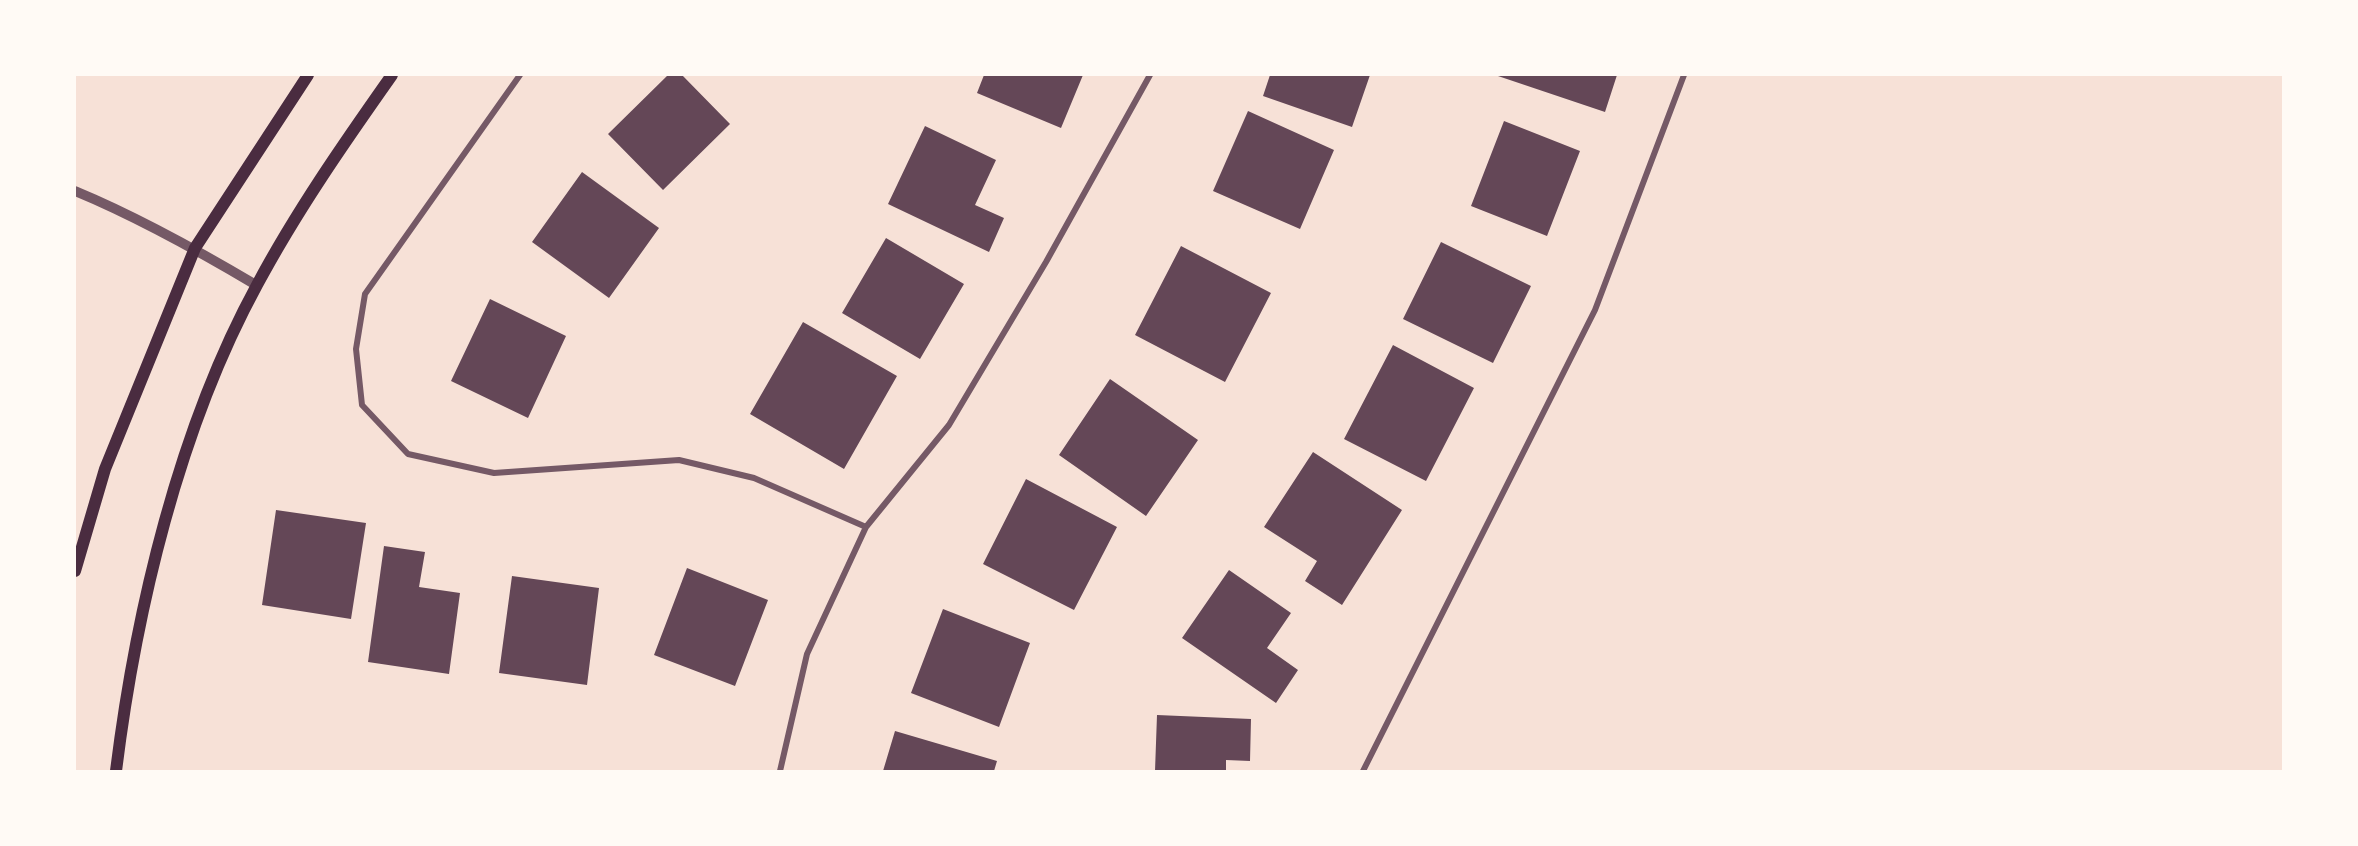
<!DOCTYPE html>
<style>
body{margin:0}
#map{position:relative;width:2358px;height:846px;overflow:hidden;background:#f7e1d7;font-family:"Fira Sans",sans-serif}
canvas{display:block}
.frame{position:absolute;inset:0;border:76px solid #fffaf5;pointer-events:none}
</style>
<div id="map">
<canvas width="2358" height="846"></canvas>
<div class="frame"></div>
</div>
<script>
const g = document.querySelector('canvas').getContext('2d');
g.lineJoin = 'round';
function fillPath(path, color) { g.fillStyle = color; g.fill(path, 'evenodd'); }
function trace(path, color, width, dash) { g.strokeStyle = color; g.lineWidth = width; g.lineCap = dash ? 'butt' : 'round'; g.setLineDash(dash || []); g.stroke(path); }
const building = new Path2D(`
 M668,75h14l48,49 -67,66 -55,-56z
 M984,75h99l-22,53 -84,-35z
 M1270,75h100l-18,52 -89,-31z
 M1495,75h122l-12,37z
 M1248,111l86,39 -34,79 -87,-38z
 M1504,121l76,30 -33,85 -76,-30z
 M925,126l71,34 -21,45 29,13 -15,34 -101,-48z
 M582,172l77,56 -50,70 -77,-56z
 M886,238l78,46 -44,75 -78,-46z
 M1441,242l90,44 -38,77 -90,-44z
 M1181,246l90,47 -46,89 -90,-47z
 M490,299l76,37 -38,82 -77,-37z
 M803,322l94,54 -53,93 -94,-55z
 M1393,345l81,43 -48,93 -82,-42z
 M1110,379l88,61 -52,76 -87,-61z
 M1313,452l89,58 -60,95 -37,-24 12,-20 -53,-34z
 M1026,479l91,48 -43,83 -91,-46z
 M276,510l90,13 -15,96 -89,-14z
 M384,546l41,6 -6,35 41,6 -11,81 -81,-12z
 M687,568l81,32 -33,86 -81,-31z
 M1229,570l62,43 -24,35 31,22 -22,33 -94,-65z
 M512,576l87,12 -12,97 -88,-12z
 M943,609l87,34 -31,84 -88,-34z
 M1157,715l94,4 -1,42 -24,-1v11h-71z
 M895,731l102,30 -3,10h-111z`);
const minor = new Path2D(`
 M520,75l-155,219 -9,55 6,56 46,49 86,19 185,-13 75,18 112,49
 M780,771l27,-117 59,-127 83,-102 97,-163 104,-187
 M1363,771l232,-461 89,-235`);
const tertiary = new Path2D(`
 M75,191c63,26 122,59 181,94`);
const secondary = new Path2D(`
 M75,571l30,-102 90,-221 113,-173
 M116,771c20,-161 63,-343 141,-486 39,-73 87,-142 135,-210`);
fillPath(building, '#644757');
trace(minor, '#755966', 6);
trace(tertiary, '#755966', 10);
trace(secondary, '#4a2c40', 12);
</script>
